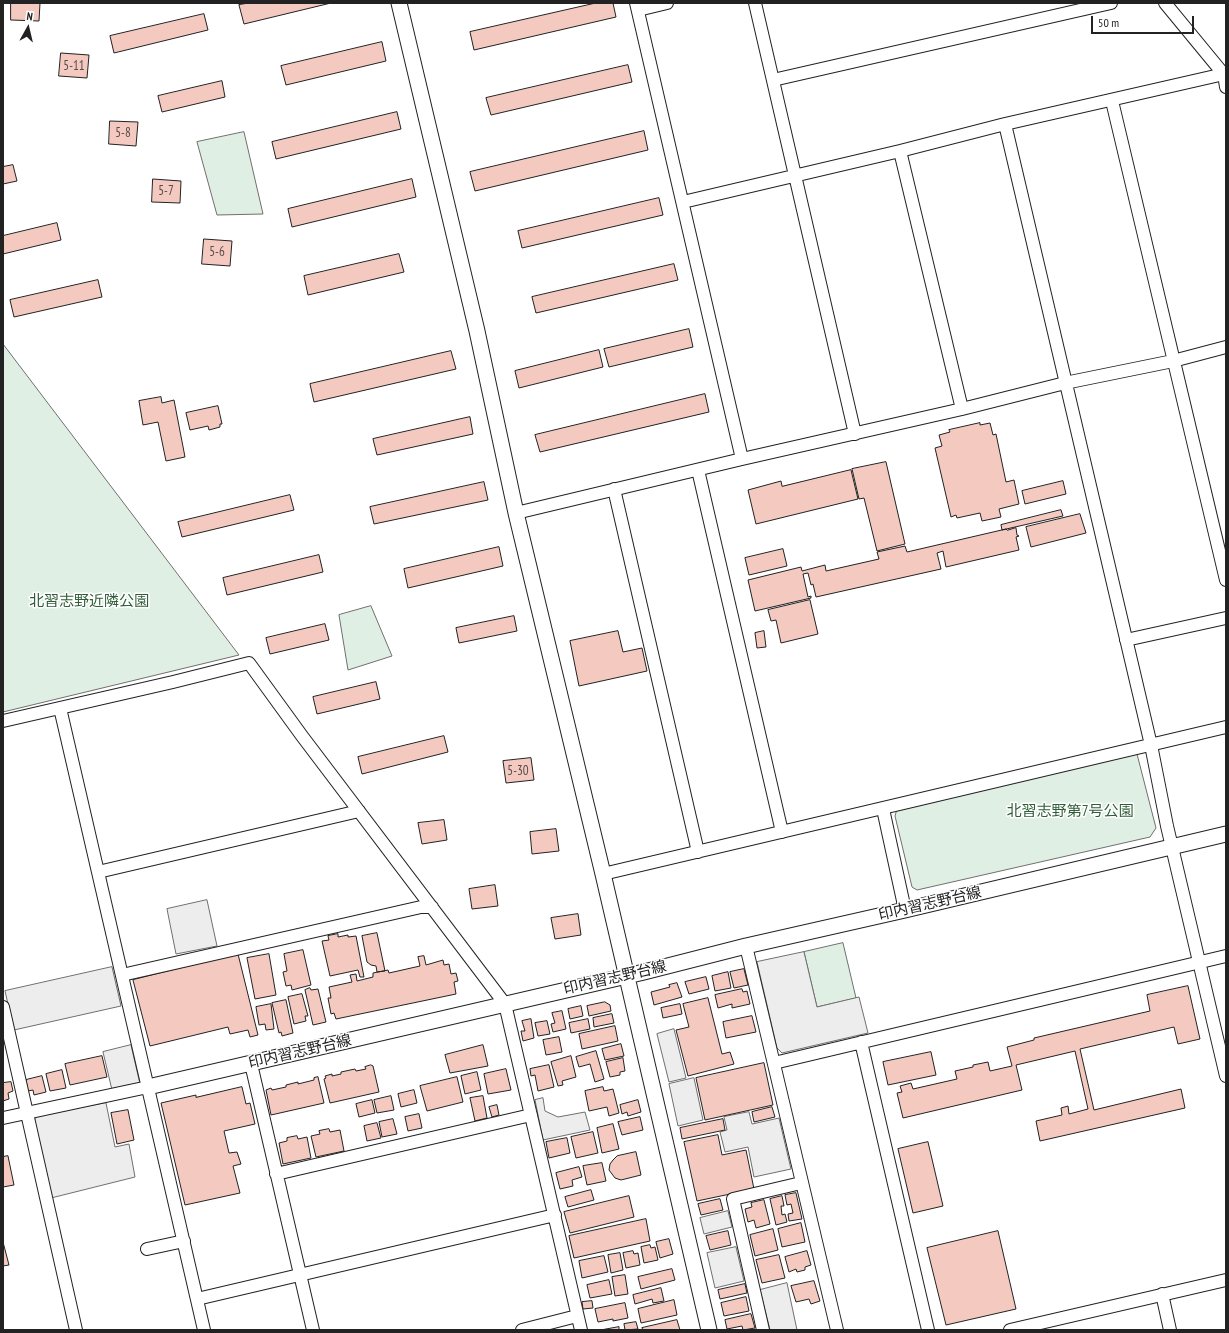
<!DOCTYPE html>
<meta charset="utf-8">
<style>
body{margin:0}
#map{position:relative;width:1229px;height:1333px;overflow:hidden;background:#fff;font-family:"PT Sans Narrow",sans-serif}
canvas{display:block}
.frame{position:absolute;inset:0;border:4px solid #222;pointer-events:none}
.north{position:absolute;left:8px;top:8px;width:40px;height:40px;-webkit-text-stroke:3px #fff;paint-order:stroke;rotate:8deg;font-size:11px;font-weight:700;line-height:16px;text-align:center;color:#222}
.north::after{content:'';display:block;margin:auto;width:14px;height:18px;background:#222;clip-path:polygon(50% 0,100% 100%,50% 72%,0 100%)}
.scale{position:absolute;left:1091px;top:16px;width:103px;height:18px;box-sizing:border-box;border:2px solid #222;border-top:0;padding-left:5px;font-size:12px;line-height:14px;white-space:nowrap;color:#222;-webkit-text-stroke:3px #fff;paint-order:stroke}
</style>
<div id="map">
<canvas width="1229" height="1333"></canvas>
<div class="frame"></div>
<div class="north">N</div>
<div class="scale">50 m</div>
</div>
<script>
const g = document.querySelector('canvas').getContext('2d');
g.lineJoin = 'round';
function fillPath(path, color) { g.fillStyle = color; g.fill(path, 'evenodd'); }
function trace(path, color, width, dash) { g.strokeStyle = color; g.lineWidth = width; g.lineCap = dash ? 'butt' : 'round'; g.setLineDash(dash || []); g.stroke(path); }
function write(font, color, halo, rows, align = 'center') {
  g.font = font + ' "PT Sans Narrow","Noto Sans JP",sans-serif'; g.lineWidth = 3; g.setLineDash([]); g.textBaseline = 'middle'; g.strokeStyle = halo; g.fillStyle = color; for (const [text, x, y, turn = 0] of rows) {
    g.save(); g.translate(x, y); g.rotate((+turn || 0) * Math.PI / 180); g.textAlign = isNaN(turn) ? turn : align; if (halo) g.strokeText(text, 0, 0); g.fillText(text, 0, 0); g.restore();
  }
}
const green = new Path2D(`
 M244,132l19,82 -46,1 -20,-73z
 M3,344l236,311 -236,57z
 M371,606l21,50 -44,14 -9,-55z
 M1137,754l19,74 -6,9 -233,53 -5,-3 -17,-71 2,-7z
 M843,943l13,55 -39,9 -13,-55z`);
const parking = new Path2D(`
 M207,900l10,46 -41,8 -9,-45z
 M804,952l13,55 42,-10 9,36 -86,20 -5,-5 -20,-86z
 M112,967l9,39 -107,24 -9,-39z
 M674,1029l12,49 -17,4 -12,-48z
 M131,1045l9,39 -28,6 -9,-38z
 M694,1078l9,42 -25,6 -9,-42z
 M543,1098l2,13 13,6 27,-5 5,18 -47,10 -8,-40z
 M106,1103l9,44 14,-3 6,33 -84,21 -17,-74 1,-6 2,-2z
 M749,1112l3,12 27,-6 12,51 -37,8 -6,-30 -23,5 -5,-20 7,-2 -3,-13z
 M728,1211l4,16 -28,7 -4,-16z
 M736,1247l8,34 -29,7 -8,-35z
 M787,1283l10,47h-27l-10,-40z`);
const building = new Path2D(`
 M11,3h29l-1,18 -28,-1z
 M249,3h82l-87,21 -5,-19z
 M596,3h17l3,14 -142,33 -4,-18z
 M204,14l4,16 -94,23 -4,-17z
 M382,42l4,19 -100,24 -5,-19z
 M61,53l28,2 -2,23 -28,-2z
 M628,65l4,17 -141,33 -5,-17z
 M222,81l3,16 -63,15 -4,-16z
 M397,112l4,17 -125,30 -4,-17z
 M110,121l28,1 -2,24 -27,-2z
 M644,131l4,19 -173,41 -5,-19z
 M13,165l4,16 -14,3v-17z
 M153,179l28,2 -1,22 -28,-1z
 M412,179l4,18 -124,30 -4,-18z
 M659,198l4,17 -141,33 -4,-17z
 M57,223l4,17 -58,14v-18z
 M204,239l28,2 -2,25 -28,-2z
 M399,254l5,18 -96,23 -4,-19z
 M674,264l4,16 -142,33 -4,-16z
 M98,280l4,17 -88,20 -4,-17z
 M689,329l4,18 -84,20 -5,-18z
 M599,350l4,17 -84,21 -4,-17z
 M451,351l5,18 -142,33 -4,-18z
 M705,394l4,18 -169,40 -5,-17z
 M161,397l1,6 12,-3 11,57 -19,4 -8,-39 -15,3 -4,-24z
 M218,406l4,18h-2v3l-11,3 -1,-4 -18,4 -4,-17z
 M470,417l3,17 -96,21 -4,-16z
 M980,423v2l10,-2 3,12 3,-1 10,48 8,-2 5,24 -20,5 2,8 -19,4 -2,-8 -23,5 -1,-3 -5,2 -16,-69 7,-2 -3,-11 11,-3 -1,-2z
 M886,462l19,82 -28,7 -13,-53 -5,1 -7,-30z
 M851,470l7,29 -102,25 -8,-34 33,-9 1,5z
 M1063,481l3,13 -41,10 -3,-13z
 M484,482l4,18 -114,24 -4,-17z
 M290,495l4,15 -112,27 -4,-15z
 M1061,510l2,6 -61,14 -1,-5z
 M1080,514l6,19 -55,14 -5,-20z
 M1016,528l1,7 2,1 -3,1 3,13 -73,17 -3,-16 -6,2 4,16 -125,28 -3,-13 -2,1 -3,-12 -5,1 5,23 3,-1v2l-56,13 -7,-31 53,-13 1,4 23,-6 1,6 53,-12 -2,-7 28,-6 2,6 99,-23 1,1z
 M499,547l4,19 -95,22 -4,-19z
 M783,549l4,17 -38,9 -4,-17z
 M319,555l4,17 -96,23 -4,-17z
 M810,600l8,34 -37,9 -5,-23 -5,1 -3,-11z
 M514,616l3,15 -58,12 -3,-15z
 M325,624l4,16 -59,14 -4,-16z
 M618,631l5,21 19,-4 5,23 -68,15 -9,-45z
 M764,631l2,16 -9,1 -2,-15z
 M376,682l4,17 -63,15 -4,-17z
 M444,736l4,16 -86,22 -4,-17z
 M531,758l3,22 -28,3 -3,-22z
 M444,820l3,20 -25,4 -4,-21z
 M556,829l3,22 -27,3 -2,-22z
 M495,885l3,21 -26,3 -3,-20z
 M578,914l3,21 -26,4 -4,-21z
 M377,933l8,38 -8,1 -1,-6 -5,-1 -4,-3 -5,-26z
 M338,934v3l10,-2v2l8,-1 8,41h-4l-2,-7 -28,6 -8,-35 7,-1 -1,-4z
 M303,950l8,35 -19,5 -1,-5 -5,1 -3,-14 4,-1 -3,-17z
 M238,954l20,81 -8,2 -2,-7 -18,4 -2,-7 -78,19 -17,-66z
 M269,954l7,41 -21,4 -8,-41z
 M424,956l2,9 17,-5 1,5 5,-1 2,10 5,-1 2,8 -4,1 2,12 -120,25 -2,-6 -3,1 -3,-16h3l-2,-11 23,-5 -2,-7 6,-1 1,7 16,-4v-4l15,-3 1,3 31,-7 -2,-9z
 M744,969l4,16 -14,3 -4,-16z
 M728,972l3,16 -16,3 -3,-15z
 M706,977l3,12 -20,5 -4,-12z
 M677,983l5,14 -28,8 -3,-13 19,-5 -1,-2z
 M1188,986l12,53 -22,5 -4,-17 -94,22 14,61 87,-21 4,19 -145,33 -4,-20 26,-6 -1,-7 7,-2 1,8 19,-5 -13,-58 -59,14 6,25 -119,28 -6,-25 5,-1 -2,-6 11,-3 2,6 44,-10 -2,-8 18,-4v-2l15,-3 2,9 22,-5 -5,-19 27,-7v-2l116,-27 -3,-16z
 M310,988l1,2 7,-1 8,33 -13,3 -8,-35z
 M742,989l1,3 4,-1 3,13 -18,4v-4l-14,4 -3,-13z
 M302,994l6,22h-3l1,5 -12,3 -6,-27z
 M708,998l14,56 8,-2 4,12 -46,12 -12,-46 13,-3 -6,-23z
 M286,1000l7,33 -11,3 -1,-4 -2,1 -7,-30z
 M605,1002l5,3 1,6 -22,5 -2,-10z
 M271,1004l3,25 -8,1 -1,-6 -6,1 -3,-18z
 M680,1004l2,10 -19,4 -2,-10z
 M581,1006l2,10 -13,3 -2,-10z
 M562,1011l4,18 -13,3 -2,-8 4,-1 -3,-10z
 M612,1014l2,9 -20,4 -1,-9z
 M752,1016l4,16 -30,6 -3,-16z
 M531,1019l3,19 -11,3 -2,-10h4l-3,-10z
 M588,1019l2,10 -19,4 -2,-10z
 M547,1021l3,13 -12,2 -3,-13z
 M615,1026l3,15 -36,8 -3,-15z
 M559,1037l3,15 -16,3 -3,-15z
 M621,1044l3,12 -19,4 -3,-11z
 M483,1045l5,21 -38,7 -5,-18z
 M596,1051l8,28 -9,3 -5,-18 -11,3 -3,-10z
 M931,1052l5,23 -48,10 -5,-23z
 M102,1056l5,21 -37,8 -5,-21z
 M571,1056l5,21 -14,4 1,4 -5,1 -7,-24z
 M623,1058l2,13 -5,1v3l-10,2 -4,-15z
 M764,1063l9,42 -68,15 -9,-42z
 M371,1065l2,1 6,26 -49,11 -6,-24 2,-1 -1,-2 7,-2v2l9,-2v-2l14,-3 1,2 10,-2 -1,-2z
 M549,1065l5,22 -16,4 -3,-16 -4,1 -1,-7z
 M506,1069l5,21 -23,4 -4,-20z
 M62,1070l4,18 -16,3 -4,-17z
 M477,1072l4,18 -16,4 -4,-18z
 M42,1076l4,16 -12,3 -1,-5 -5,1 -2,-11z
 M318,1077l6,26 -53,12 -5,-25 5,-2 1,2 14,-3v-2l12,-3v2l16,-4v-2z
 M457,1077l6,25 -36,9 -7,-25z
 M11,1082l2,9 -5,2 1,6 -6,2v-18z
 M242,1087l4,17 4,-1 5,21 -31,7 5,22 8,-1 4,12 -8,2 7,27 -55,12 -24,-102 35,-8v2z
 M603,1087l1,4 9,-2 6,24 -10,3 -2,-9 -18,4 -4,-20z
 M414,1090l3,13 -16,4 -3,-13z
 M391,1096l3,14 -17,3 -3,-13z
 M483,1096l4,22 -12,3 -5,-23z
 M372,1100l3,13 -16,4 -3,-13z
 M638,1100l3,12 -13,4 -1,-4 -5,2 -2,-9z
 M497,1105l2,10 -7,2 -3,-10z
 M772,1107l3,10 -21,5 -2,-10z
 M128,1110l6,30 -17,4 -6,-31z
 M419,1114l3,14 -14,3 -3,-14z
 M640,1117l3,13 -21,5 -4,-13z
 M393,1119l4,15 -15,3 -3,-15z
 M723,1119l2,11 -43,9 -2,-11z
 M377,1123l4,15 -14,3 -3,-15z
 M613,1124l6,25 -17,4 -5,-25z
 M329,1129l1,3 10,-2 4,21 -28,6 -5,-21 9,-2 -1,-3z
 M593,1132l5,21 -22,5 -5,-21z
 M718,1135l4,20 24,-5 8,39 -57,12 -13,-59z
 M297,1136l1,3 9,-2 4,21 -28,6 -4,-21 8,-2v-3z
 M567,1138l3,15 -21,5 -3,-16z
 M928,1142l15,64 -30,7 -15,-64z
 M636,1152l5,23 -20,5 -6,-2 -6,-8 1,-6 3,-4 4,-4z
 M8,1156l6,29 -11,2v-30z
 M602,1163l4,18 -19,4 -4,-19z
 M579,1167l3,10 -10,3 1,6 -13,3 -4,-16z
 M591,1190l3,10 -26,7 -3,-10z
 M796,1193l6,26 -13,2 -1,-7 5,-1 -2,-9 -4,1 -2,-10z
 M629,1196l5,21 -64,16 -6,-21z
 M782,1196l2,10h-3l1,9 3,-1 2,8 -11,3 -6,-26z
 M720,1199l3,11 -22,5 -3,-11z
 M764,1200l6,24 -14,4 -2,-8 -6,2 -3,-13 7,-2 -1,-4z
 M646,1219l4,22 -76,17 -5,-22z
 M801,1223l4,19 -23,5 -4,-18z
 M773,1229l5,21 -23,6 -5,-21z
 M728,1231l3,14 -21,5 -4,-14z
 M998,1231l18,78 -70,16 -19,-77z
 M669,1239l4,15 -13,4 -4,-16z
 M3,1242l6,23 -6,1z
 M650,1245l1,3 4,-1 3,13 -14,3 -3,-16z
 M633,1251l1,3 4,-1 2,12 -14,3 -3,-15z
 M807,1251l4,14 -6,2v3l-8,2 -1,-3 -7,3 -4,-15z
 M620,1253l3,17 -12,3 -3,-18z
 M779,1255l6,23 -23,5 -6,-23z
 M604,1256l4,16 -26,6 -3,-17z
 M672,1269l3,11 -34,9 -3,-12z
 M625,1275l3,19 -13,2 -3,-19z
 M609,1280l3,14 -22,4 -3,-13z
 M814,1281l6,20 -9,3 -2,-5 -13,3 -5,-16z
 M745,1284l2,9 -27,6 -2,-9z
 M661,1288l3,13 -11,2 -1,-4 -17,5 -2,-9z
 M746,1297l3,14 -25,5 -3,-13z
 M674,1300l3,15 -36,8 -3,-14z
 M592,1301l1,7 -10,1 -1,-7z
 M625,1303l3,15 -15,3v-2l-15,3 -3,-13z
 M751,1314l4,14 -12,2 -1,-4 -15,3 -2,-9z
 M677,1320l3,10h-37l-1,-2z
 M636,1322l2,7 -13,1 -1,-6z
 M619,1327v3h-18z`);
const minor = new Path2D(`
 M636,3l106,456
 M755,3l100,431
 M1165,3l61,74
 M638,10l29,-7
 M773,80l338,-77
 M1112,101l114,479
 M1005,124l146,621 16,81 59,250
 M900,151l62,258
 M683,202l217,-51 105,-27 219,-50 2,13
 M698,470l84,362
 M614,489l84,363
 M516,513l226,-54 220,-50 103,-26 108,-22 53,-14
 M1126,640l100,-22
 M60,708l144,622
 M3,721l170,-39 76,-19 53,73 203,268 76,326
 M883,809l22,101
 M98,872l261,-61
 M603,874l623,-147
 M746,946l91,384
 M122,975l299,-68h11
 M3,1007l73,323
 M861,1042l67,288
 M774,1063l452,-107
 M251,1064l62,266
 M3,1118l145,-31
 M276,1174l255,-59
 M147,1249l37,-8
 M1162,1294l8,36
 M197,1299l358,-84
 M522,1330l55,-14
 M763,1330l-30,-131 68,-16
 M1010,1330l216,-50`);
const tertiary = new Path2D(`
 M399,3l78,328 39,182 87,361 106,456
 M148,1087l496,-115 102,-26 159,-36 321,-76`);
const numberNames = [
 ["5-11",74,66],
 ["5-8",123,133],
 ["5-7",166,191],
 ["5-6",217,252],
 ["5-30",518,771]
];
const parkNames = [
 ["北習志野近隣公園",89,602],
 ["北習志野第7号公園",1070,812]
];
const streetNames = [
 ["印内習志野台線",930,904,-13],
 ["印内習志野台線",615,978,-13],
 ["印内習志野台線",300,1052,-13]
];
fillPath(green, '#e0efe3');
trace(green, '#6f6f6f', 1);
fillPath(parking, '#ededed');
trace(parking, '#6f6f6f', 1);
fillPath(building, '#f3c9c0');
trace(building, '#222', 1);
trace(minor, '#222', 14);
trace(tertiary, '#222', 17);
trace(minor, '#fff', 12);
trace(tertiary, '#fff', 15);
write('13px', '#564c4a', null, numberNames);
write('15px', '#2f5e38', '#fff', parkNames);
write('15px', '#222', '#fff', streetNames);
</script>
